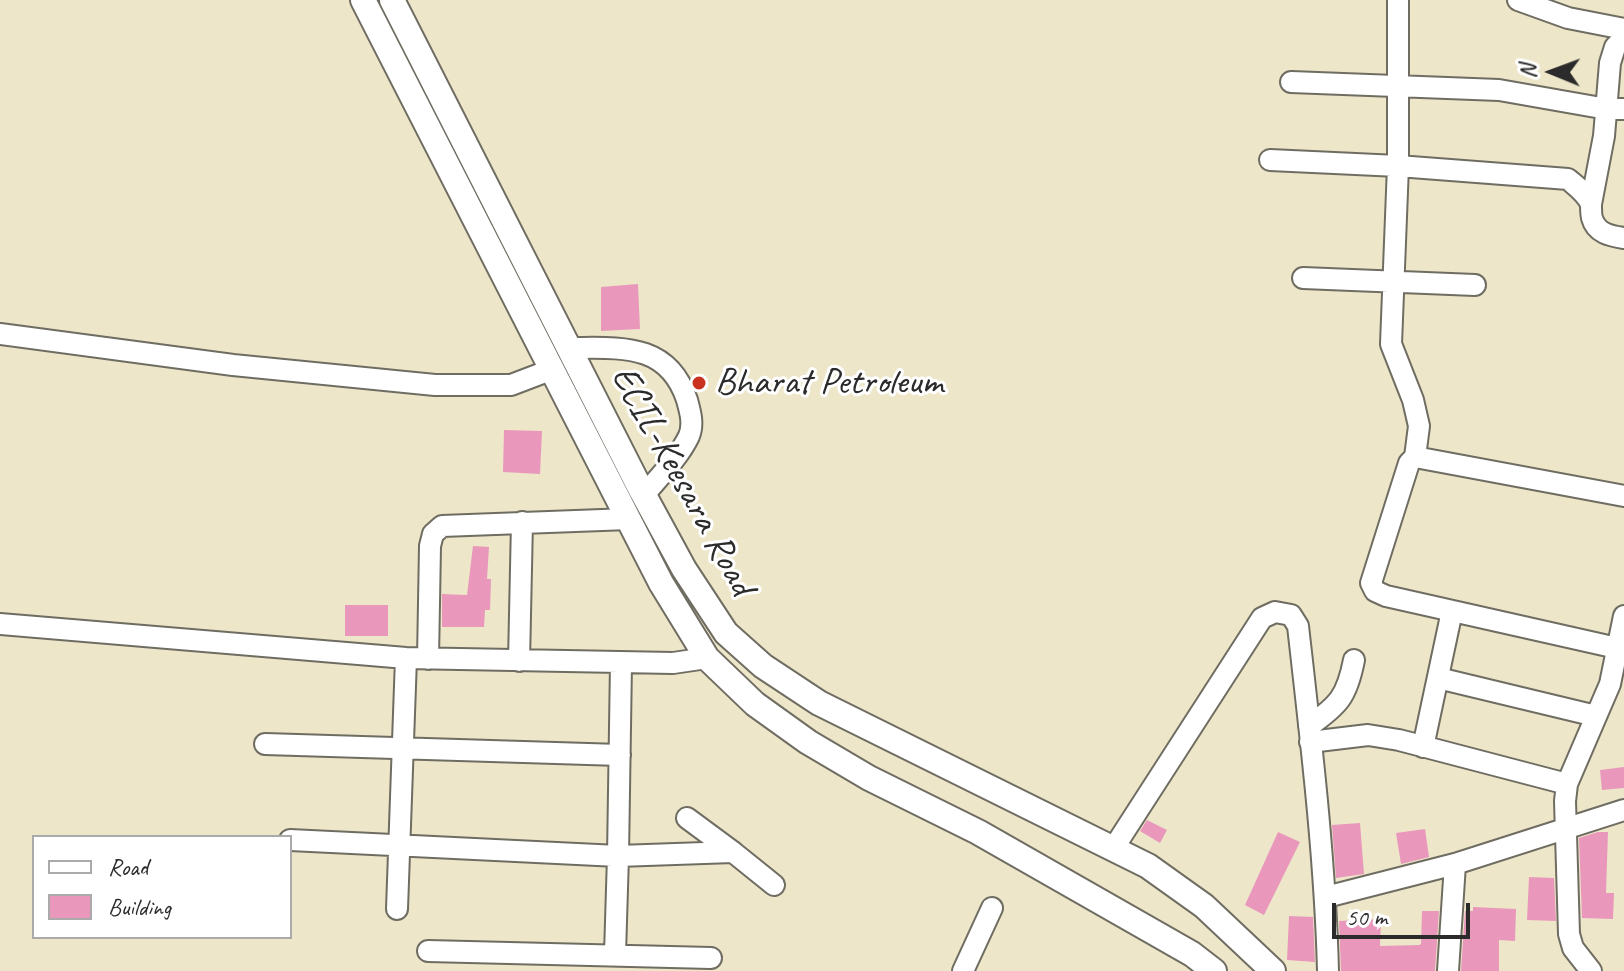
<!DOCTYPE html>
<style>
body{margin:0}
#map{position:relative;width:1624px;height:971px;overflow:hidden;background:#ede6c9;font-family:Caveat,sans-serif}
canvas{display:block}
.legend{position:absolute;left:32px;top:835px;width:260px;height:104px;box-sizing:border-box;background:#fff;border:2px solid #aaa;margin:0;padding:10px 14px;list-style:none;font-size:24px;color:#2b2b2b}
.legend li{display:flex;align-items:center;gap:16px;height:40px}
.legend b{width:40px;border:2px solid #aaa}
.north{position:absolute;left:1512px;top:32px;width:80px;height:80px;-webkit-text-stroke:6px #fff;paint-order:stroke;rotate:271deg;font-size:22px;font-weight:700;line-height:32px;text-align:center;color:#2b2b2b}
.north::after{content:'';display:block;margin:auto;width:28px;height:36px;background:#2b2b2b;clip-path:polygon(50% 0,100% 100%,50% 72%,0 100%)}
.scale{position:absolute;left:1332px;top:903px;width:138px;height:36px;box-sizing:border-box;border:4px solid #2b2b2b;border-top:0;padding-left:10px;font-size:24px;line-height:28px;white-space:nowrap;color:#2b2b2b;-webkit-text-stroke:6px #fff;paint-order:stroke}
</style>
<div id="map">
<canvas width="1624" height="971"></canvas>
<ul class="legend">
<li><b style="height:10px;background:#fff"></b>Road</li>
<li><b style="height:22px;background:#e998bc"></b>Building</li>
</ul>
<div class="north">N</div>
<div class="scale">50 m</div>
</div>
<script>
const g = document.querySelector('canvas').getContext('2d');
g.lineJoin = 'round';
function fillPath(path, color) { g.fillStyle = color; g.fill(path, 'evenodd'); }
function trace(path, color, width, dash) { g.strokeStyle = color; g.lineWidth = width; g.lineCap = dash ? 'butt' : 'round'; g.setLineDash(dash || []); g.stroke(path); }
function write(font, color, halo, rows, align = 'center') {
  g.font = font + ' Caveat,sans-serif'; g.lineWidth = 6; g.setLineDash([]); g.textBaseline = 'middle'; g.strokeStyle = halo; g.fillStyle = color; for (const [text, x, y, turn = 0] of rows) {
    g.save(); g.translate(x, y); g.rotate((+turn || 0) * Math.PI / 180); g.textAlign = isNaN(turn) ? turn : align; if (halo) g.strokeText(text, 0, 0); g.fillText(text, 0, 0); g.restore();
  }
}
const building = new Path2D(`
 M638,284l2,45 -39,2v-44z
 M504,430l38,1 -2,43 -37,-2z
 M473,546l16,1 -2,32h4l-1,31h-5l-1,17h-42v-33l25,1z
 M345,605h43v31h-43z
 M1624,767v21l-22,2 -2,-20z
 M1147,820l20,10 -7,13 -20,-12z
 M1360,823l4,51 -28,4 -4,-53z
 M1425,829l4,28 -28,7 -5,-31z
 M1278,832l22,10 -36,73 -19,-10z
 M1598,832h10l-2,61h8l-1,26 -31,-1 -3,-80z
 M1529,877l25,1 2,43 -29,-1z
 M1473,907l43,2 -1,32 -16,-1v31h-38l4,-60h8z
 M1422,911h17l-4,60h-94l-2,-50 42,-2 -1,27 39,-1 2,-1z
 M1289,916l24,1 2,45 -28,-2z`);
const minor = new Path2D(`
 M1398,0v166l-7,178 22,56 6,26 -4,31 -6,6 -38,120 4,8 11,5 231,52
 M1518,0l50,18 56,11
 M1291,82l208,8 108,19h17
 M1270,160l128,6 170,13c8,7 19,15 23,25 0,2 0,12 1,14 4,15 18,18 32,20
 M1591,204l13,-68 6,-73 5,-16 9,-9
 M1303,278l172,7
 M0,334l233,31 202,20h76l42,-16
 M569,348c51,0 99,-6 118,52 3,11 7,24 2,36 -10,21 -30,41 -45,59
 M1415,457l209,39
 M0,624l406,34 267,5 34,-5
 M428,659l2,-113 3,-12 9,-8 187,-7
 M519,661l3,-139
 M1438,678l158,38
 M1309,726c30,-21 38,-30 45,-66
 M1310,742l58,-7 31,5 168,44
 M265,744l355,11
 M1423,747l29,-136
 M687,818l46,34
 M290,840l328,16 3,-193
 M1113,849l149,-231 13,-6 16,3 7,11c13,115 27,230 30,345
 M1326,897l129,-33 169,-54
 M397,909l9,-251
 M428,951l283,7
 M615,954l3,-98 115,-4 41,33
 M963,971l29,-63
 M1448,971l7,-107
 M1591,971l-18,-23 -4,-14 -4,-133 2,-17 43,-100 14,-68`);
const major = new Path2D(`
 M363,0l298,583 46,75 48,46 53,38 61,36 109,54 214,122 22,17
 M392,0l248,488 44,81 42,64 37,33 56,37 329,163 56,40 69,65`);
const markers = [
 [699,383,8,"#c8321e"]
];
const poiNames = [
 ["Bharat Petroleum",715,383]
];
const streetNames = [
 ["ECIL-Keesara Road",682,481,61]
];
fillPath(building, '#e998bc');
trace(minor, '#6f6c62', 24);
trace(major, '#6f6c62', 28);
trace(minor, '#fff', 20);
trace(major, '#fff', 24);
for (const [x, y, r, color] of markers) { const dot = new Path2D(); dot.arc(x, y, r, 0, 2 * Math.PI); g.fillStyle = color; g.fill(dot); trace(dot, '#fff', 3); }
write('38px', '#2b2b2b', '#fff', poiNames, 'left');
write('38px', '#2b2b2b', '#fff', streetNames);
</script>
